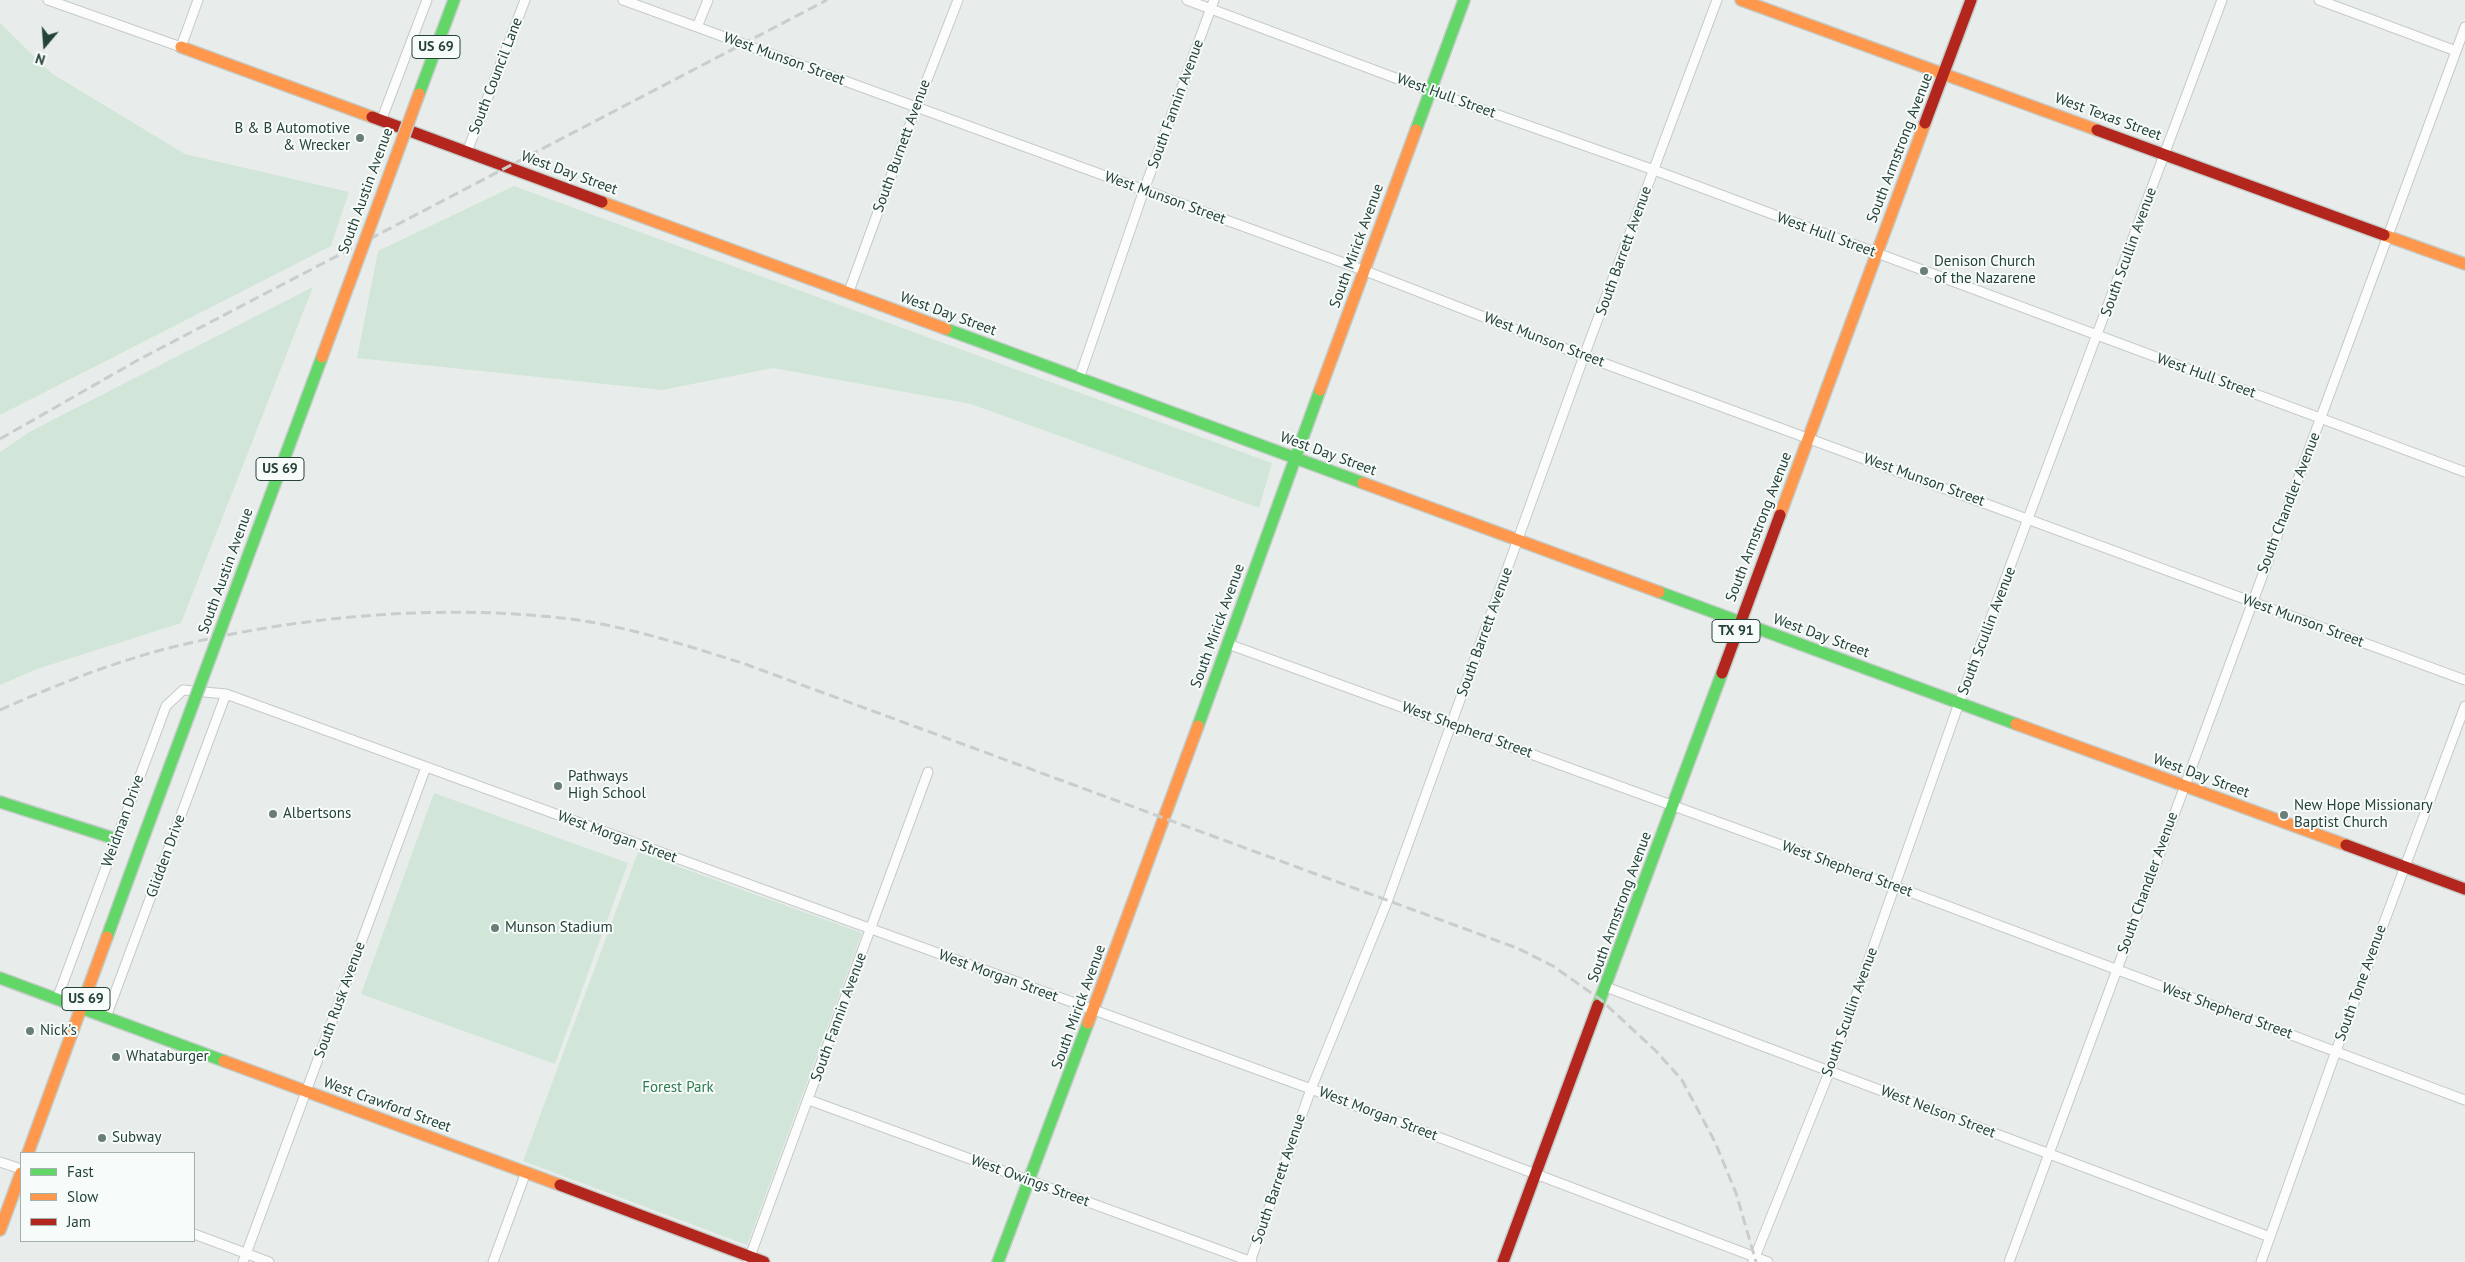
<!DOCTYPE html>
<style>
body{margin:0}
#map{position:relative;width:2465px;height:1262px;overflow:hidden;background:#e8edeb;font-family:"PT Sans",sans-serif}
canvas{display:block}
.legend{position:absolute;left:20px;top:1152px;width:175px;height:90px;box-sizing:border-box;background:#f7fbf9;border:1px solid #a3b1ad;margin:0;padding:6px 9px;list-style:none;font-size:15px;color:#24423a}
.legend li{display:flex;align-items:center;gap:10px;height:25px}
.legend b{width:25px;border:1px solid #a3b1ad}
.north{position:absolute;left:20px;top:20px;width:50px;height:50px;-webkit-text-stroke:4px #f7fbf9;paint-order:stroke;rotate:198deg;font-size:14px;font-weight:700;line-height:20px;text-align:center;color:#24423a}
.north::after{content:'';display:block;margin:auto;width:18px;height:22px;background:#24423a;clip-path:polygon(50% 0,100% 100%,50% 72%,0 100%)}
</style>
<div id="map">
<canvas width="2465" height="1262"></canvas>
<ul class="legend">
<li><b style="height:6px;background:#63d668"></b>Fast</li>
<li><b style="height:6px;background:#ff974d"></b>Slow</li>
<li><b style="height:6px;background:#b3261e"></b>Jam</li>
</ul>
<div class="north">N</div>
</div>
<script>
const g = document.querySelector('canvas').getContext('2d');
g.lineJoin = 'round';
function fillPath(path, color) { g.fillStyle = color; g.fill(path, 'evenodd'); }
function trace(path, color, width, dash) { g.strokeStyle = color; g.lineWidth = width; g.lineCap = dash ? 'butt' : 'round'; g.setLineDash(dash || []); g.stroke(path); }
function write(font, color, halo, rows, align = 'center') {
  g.font = font + ' "PT Sans",sans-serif'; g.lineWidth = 4; g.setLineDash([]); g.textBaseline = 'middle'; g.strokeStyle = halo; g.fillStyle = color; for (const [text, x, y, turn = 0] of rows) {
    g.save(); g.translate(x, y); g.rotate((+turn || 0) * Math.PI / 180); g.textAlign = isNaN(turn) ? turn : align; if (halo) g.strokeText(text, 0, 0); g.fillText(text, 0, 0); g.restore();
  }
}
const green = new Path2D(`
 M0,23l51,50 134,81 164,38 -18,54 -331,169z
 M514,186l758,277 -13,45 -288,-104 -198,-36 -111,22 -305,-32 21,-107z
 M313,287l-132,336 -144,46 -37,16v-233l31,-21z
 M434,793l194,70 -73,201 -194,-70z
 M638,852l224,81 -115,312 -224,-84z`);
const street = new Path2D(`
 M48,0l133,47 17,-47
 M623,0l740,270 221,86 881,324
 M1187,0l243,91 224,79 811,302
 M2319,0l137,51
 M697,27l11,-27
 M381,121l46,-121
 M467,152l58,-152
 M848,294l68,-186 42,-108
 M1079,379l65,-189 70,-190
 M1228,644l666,242 571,214
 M1606,987l664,250
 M57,999l109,-293 17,-16 43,4 1085,395 457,173
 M106,1017l120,-323
 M809,1100l443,162
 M0,1162l21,7
 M194,1234l75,28
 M243,1262l183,-495
 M493,1262l33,-90
 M748,1262l180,-490
 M1250,1262l61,-173 76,-187 197,-546 133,-356
 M1753,1262l77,-192 129,-367 263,-703
 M2009,1262l456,-1235
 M2261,1262l75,-211 129,-345`);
const fast = new Path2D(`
 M419,94l35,-94
 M1416,130l48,-130
 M946,329l417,154
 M1659,592l357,132
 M1198,726l122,-336
 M0,802l116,37
 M107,937l34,-93
 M0,978l224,83
 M1598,1005l124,-332
 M998,1262l90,-239`);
const slow = new Path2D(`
 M1741,0l356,130
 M181,47l191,70
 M602,202l344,127
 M2384,235l81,29
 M1320,390l96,-260
 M1363,483l296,109
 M1780,515l145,-392
 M2016,724l330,121
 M1088,1023l110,-297
 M224,1061l336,124
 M28,1153l79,-216
 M0,1230l21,-57`);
const jam = new Path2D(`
 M372,117l230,85
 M1925,123l46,-123
 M2097,130l287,105
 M1722,673l58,-158
 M2346,845l119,44
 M560,1185l204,77
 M1503,1262l95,-257`);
const rail = new Path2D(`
 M0,439l138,-79 689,-360
 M0,710c58,-26 118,-50 181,-65 126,-30 268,-42 397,-25 54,8 114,27 167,44l772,284 36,18 48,34 55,51 26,29 33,62 21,51 20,69`);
const fastBridge = new Path2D(`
 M141,844l181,-487`);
const slowBridge = new Path2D(`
 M322,357l97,-263`);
const markers = [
 [360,138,5,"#697e78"],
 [1924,271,5,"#697e78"],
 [558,786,5,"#697e78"],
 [273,814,5,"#697e78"],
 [2284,815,5,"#697e78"],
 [495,928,5,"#697e78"],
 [30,1031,5,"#697e78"],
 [116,1057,5,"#697e78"],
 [102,1138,5,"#697e78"]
];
const shields = [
 [436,47,48],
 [280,469,48],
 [1736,631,48],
 [86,999,48]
];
const shieldNames = [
 ["US 69",436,47],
 ["US 69",280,469],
 ["TX 91",1736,631],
 ["US 69",86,999]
];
const streetNames = [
 ["West Munson Street",784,59,20],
 ["South Council Lane",496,76,-69],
 ["West Hull Street",1446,96,20],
 ["South Fannin Avenue",1176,104,-70],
 ["West Texas Street",2108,117,20],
 ["South Burnett Avenue",902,146,-70],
 ["South Armstrong Avenue",1900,148,-69],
 ["West Day Street",569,173,20],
 ["South Austin Avenue",366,191,-70],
 ["West Munson Street",1165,198,20],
 ["West Hull Street",1826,235,20],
 ["South Mirick Avenue",1357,246,-70],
 ["South Barrett Avenue",1624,251,-70],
 ["South Scullin Avenue",2129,252,-70],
 ["West Day Street",948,314,20],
 ["West Munson Street",1544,340,21],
 ["West Hull Street",2206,376,20],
 ["West Day Street",1328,454,20],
 ["West Munson Street",1924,480,20],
 ["South Chandler Avenue",2289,503,-69],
 ["South Armstrong Avenue",1759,527,-69],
 ["South Austin Avenue",226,571,-70],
 ["West Munson Street",2303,621,20],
 ["South Mirick Avenue",1218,626,-70],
 ["South Scullin Avenue",1987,631,-69],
 ["South Barrett Avenue",1485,632,-70],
 ["West Day Street",1821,636,20],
 ["West Shepherd Street",1467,730,20],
 ["West Day Street",2201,776,20],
 ["Weidman Drive",123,821,-70],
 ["West Morgan Street",617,837,20],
 ["Glidden Drive",166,856,-70],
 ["West Shepherd Street",1847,869,20],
 ["South Chandler Avenue",2148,883,-70],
 ["South Armstrong Avenue",1620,907,-70],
 ["West Morgan Street",998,976,20],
 ["South Tone Avenue",2361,983,-70],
 ["South Rusk Avenue",340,1000,-70],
 ["South Mirick Avenue",1079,1007,-70],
 ["West Shepherd Street",2227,1011,20],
 ["South Scullin Avenue",1850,1012,-70],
 ["South Fannin Avenue",839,1017,-70],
 ["West Crawford Street",387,1105,20],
 ["West Nelson Street",1938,1112,21],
 ["West Morgan Street",1378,1114,21],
 ["South Barrett Avenue",1279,1179,-71],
 ["West Owings Street",1030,1181,20]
];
const poiNames = [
 ["B & B Automotive",350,129,"right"],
 ["& Wrecker",350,146,"right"],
 ["Denison Church",1934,262],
 ["of the Nazarene",1934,279],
 ["Pathways",568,777],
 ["High School",568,794],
 ["New Hope Missionary",2294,806],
 ["Baptist Church",2294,823],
 ["Albertsons",283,814],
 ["Munson Stadium",505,928],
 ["Nick's",40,1031],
 ["Whataburger",126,1057],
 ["Subway",112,1138]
];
const parkNames = [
 ["Forest Park",678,1088]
];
fillPath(green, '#d1e6d8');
trace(street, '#c5cac8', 11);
trace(fast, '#c3cbc8', 14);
trace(slow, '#c3cbc8', 14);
trace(jam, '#c3cbc8', 14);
trace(street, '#fcfcfc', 9);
trace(fast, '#63d668', 11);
trace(slow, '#ff974d', 11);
trace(jam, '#b3261e', 11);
trace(rail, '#c9cdcc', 3, [10, 5]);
trace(fastBridge, '#c3ccc9', 14, []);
trace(slowBridge, '#c3ccc9', 14, []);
trace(fastBridge, '#63d668', 11);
trace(slowBridge, '#ff974d', 11);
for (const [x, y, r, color] of markers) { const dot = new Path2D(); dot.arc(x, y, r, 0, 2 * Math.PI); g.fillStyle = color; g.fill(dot); trace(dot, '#f7fbf9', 2); }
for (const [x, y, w] of shields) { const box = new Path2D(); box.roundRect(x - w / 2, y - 11.5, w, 23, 4); g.fillStyle = '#f7fbf9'; g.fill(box); trace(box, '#24423a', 1); }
write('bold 14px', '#24423a', null, shieldNames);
write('15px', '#24423a', '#f7fbf9', streetNames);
write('15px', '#24423a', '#f7fbf9', poiNames, 'left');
write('15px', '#2d7a4b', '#f7fbf9', parkNames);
</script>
